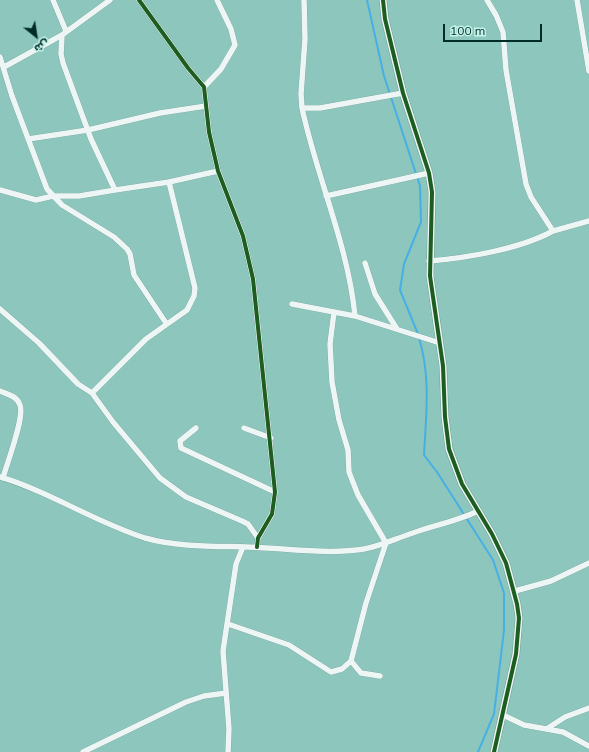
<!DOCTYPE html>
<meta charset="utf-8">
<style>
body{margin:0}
#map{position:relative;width:589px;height:752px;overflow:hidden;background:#8dc6bd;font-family:Mulish,"Noto Sans Arabic",sans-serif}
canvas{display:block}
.north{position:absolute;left:16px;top:16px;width:40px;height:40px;-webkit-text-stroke:3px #c4f3ea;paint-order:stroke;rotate:150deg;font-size:11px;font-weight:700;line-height:16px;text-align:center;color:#002c26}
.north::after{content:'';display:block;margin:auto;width:14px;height:18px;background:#002c26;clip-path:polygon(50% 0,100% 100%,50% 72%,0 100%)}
.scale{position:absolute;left:443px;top:24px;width:99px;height:18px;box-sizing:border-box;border:2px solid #002c26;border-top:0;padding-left:5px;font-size:12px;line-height:14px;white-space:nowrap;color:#002c26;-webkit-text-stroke:3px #c4f3ea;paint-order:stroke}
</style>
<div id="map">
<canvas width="589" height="752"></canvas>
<div class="north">ش</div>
<div class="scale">100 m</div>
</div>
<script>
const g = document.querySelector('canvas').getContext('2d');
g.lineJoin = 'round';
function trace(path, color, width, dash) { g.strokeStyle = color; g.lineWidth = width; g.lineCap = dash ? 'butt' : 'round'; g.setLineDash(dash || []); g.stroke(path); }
const stream = new Path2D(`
 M367,0l17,76 36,110 1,36 -17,42 -4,26 18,44
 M419,338c12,39 7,78 5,117l13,17 56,88 11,33v37l-10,84 -16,38`);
const minor = new Path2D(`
 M53,0l13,31
 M139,0l49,68 16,19 5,45 9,39 25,65 10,43 22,213 -3,22 -14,24 -1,9
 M304,0l1,39 -4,55 1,14h18l83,-15
 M577,0l12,71
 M0,57l12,39 35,93 15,16 52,32 13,12 3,5 4,21 32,48
 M4,67l58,-32
 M204,87l17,-18 14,-24 -4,-16 -14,-29
 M302,108c15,70 46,137 53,208
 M28,139l60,-9 72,-17 46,-7
 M0,190l36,10 17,-4h26l36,-6 -24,-51 -28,-76 -2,-9 1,-19 48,-35
 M115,190l54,-8 49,-11
 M326,196l103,-23
 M553,231l36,-10
 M429,261c38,-3 91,-12 124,-30l-22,-34 -5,-13 -20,-114 -3,-38 -7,-17 -9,-15
 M365,263l10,31 22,35
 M292,304l63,12 85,27
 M0,309l39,34 39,41 14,9 21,29 47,56 26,19 56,24 6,3 10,14
 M0,391c7,3 17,5 20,14 5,12 -13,58 -17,73
 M92,393l54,-54 41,-29 7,-14 1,-8 -26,-106
 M196,428l-16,13 1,7 94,44
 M244,428l27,10
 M0,477c50,15 95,45 145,61 32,9 69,8 102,9 38,1 79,8 117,2 17,-3 33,-11 49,-16 22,-8 45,-12 65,-22
 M515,591l36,-10 38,-18
 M228,624l61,21 42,27 11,-3 9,-8 15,-58 20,-60 -28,-48 -9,-23 -1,-22 -9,-30 -7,-38 -2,-38 4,-32
 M351,661l10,12 19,3
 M503,715l21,10 39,7 26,14
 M548,728l17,-11 24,-9
 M83,752l103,-50 18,-6 22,-3
 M228,752l1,-23 -6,-78 13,-87 7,-17`);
const tertiary = new Path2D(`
 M383,0l2,19 18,74 26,80 3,19 -2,84 13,90 2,51 4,32 13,35 30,50 14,29 11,41 2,14 -3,36 -22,98`);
const cycleway = new Path2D(`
 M139,0l49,68 16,19 5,45 9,39 25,65 10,43 22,213 -3,22 -14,24 -1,9
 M383,0l2,19 18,74 26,80 3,19 -2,84 13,90 2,51 4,32 13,35 30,50 14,29 11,41 2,14 -3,36 -22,98`);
trace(stream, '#46b0e4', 2);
trace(minor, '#6d9c95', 6);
trace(tertiary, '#6d9c95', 8);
trace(minor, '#eef6f5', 5.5);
trace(tertiary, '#eef6f5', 7);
trace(cycleway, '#1b5e20', 4);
</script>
